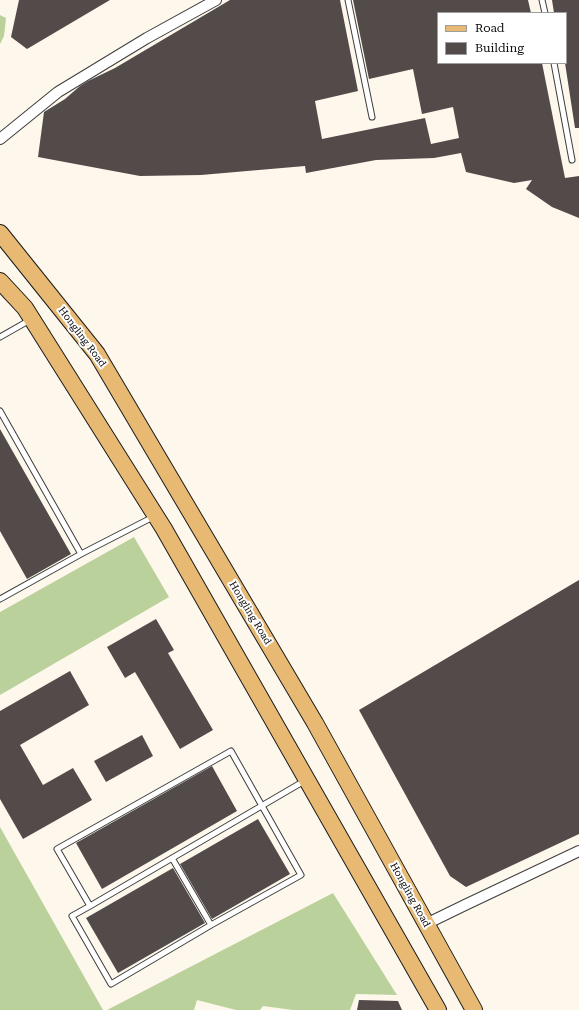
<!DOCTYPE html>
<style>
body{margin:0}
#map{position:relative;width:579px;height:1010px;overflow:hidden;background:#fdf7ec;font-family:"Roboto Serif",serif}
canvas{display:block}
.legend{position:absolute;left:437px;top:12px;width:130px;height:52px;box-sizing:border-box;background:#fff;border:1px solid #9d9d9d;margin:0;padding:5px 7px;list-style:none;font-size:12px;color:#0b0b0b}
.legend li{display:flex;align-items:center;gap:8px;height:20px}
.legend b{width:20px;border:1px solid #9d9d9d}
</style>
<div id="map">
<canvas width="579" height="1010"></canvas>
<ul class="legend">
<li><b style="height:5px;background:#e7b972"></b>Road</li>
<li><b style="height:11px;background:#524b49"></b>Building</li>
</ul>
</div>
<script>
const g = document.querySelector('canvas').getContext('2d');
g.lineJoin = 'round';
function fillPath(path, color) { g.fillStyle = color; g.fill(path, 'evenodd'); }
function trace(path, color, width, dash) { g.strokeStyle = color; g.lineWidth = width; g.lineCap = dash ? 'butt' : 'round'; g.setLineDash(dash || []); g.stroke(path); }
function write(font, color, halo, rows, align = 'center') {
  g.font = font + ' "Roboto Serif",serif'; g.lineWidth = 4; g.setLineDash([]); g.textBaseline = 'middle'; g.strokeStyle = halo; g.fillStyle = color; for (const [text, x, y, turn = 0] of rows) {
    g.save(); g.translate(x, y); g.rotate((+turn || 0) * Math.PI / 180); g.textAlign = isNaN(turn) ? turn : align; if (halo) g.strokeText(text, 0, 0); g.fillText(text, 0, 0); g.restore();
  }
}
const forest = new Path2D(`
 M0,15l6,3 -2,18 -4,8z
 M134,537l35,60 -169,98v-83z
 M0,827l103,183h-103z
 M333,893l64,102 -41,-1 -6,16h-57l-30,-4 -3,4h-24l-39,-10 -3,10h-87z`);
const building = new Path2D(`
 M19,0h91l-83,49 -16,-12z
 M230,0h110l18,91 -43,10 7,38 103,-21 6,26 28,-6 -6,-31 -31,7 -9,-45 -44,10 -16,-79h175l3,13h-93v50h104l23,115 14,-2v42l-27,-11 -26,-18 6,-9 -18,3 -48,-11 -5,-19 -27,5 -58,2 -70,13 -1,-7 -104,9 -61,1 -102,-19 6,-45 21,-13 15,-13 8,-5 27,-13z
 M552,0h27v128h-4l-10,-65 1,-50h-12z
 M0,429l71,125 -44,25 -27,-48z
 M579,580v254l-113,53 -16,-11 -91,-166z
 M156,619l18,31 -6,3 45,77 -33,19 -45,-77 -10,6 -18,-31z
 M70,671l19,34 -69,40 23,40 30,-17 19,32 -69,39 -23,-40v-88z
 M142,735l11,21 -47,26 -12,-21z
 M212,766l25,45 -135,78 -26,-46z
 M258,819l32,55 -78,45 -32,-55z
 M173,868l32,55 -87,50 -32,-55z
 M359,1000l39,1 4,9h-45z`);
const lane = new Path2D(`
 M348,0l24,117
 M542,0l3,13
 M554,63l18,97
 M0,337l30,-17
 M0,411l81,143 -81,45
 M81,554l74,-38
 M172,858l39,67 -100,59 -39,-68 18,-10 216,-126
 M90,906l-33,-57 174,-98 70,124 -90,50`);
const street = new Path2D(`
 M0,139l58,-47 89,-54 69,-38
 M426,924l39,-19 114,-54`);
const primary = new Path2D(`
 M0,233l97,121 218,369 159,287
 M0,281l25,27 139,221 274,481`);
const streetNames = [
 ["Hongling Road",82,337,53],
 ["Hongling Road",250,613,59],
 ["Hongling Road",410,895,61]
];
fillPath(forest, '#bbd19c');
fillPath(building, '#524b49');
trace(lane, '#3e3e3e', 7);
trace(street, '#3e3e3e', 12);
trace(primary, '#1c1c1c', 18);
trace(lane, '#fff', 5);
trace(street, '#fff', 10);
trace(primary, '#e7b972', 16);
write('10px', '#0b0b0b', '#fff', streetNames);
</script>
